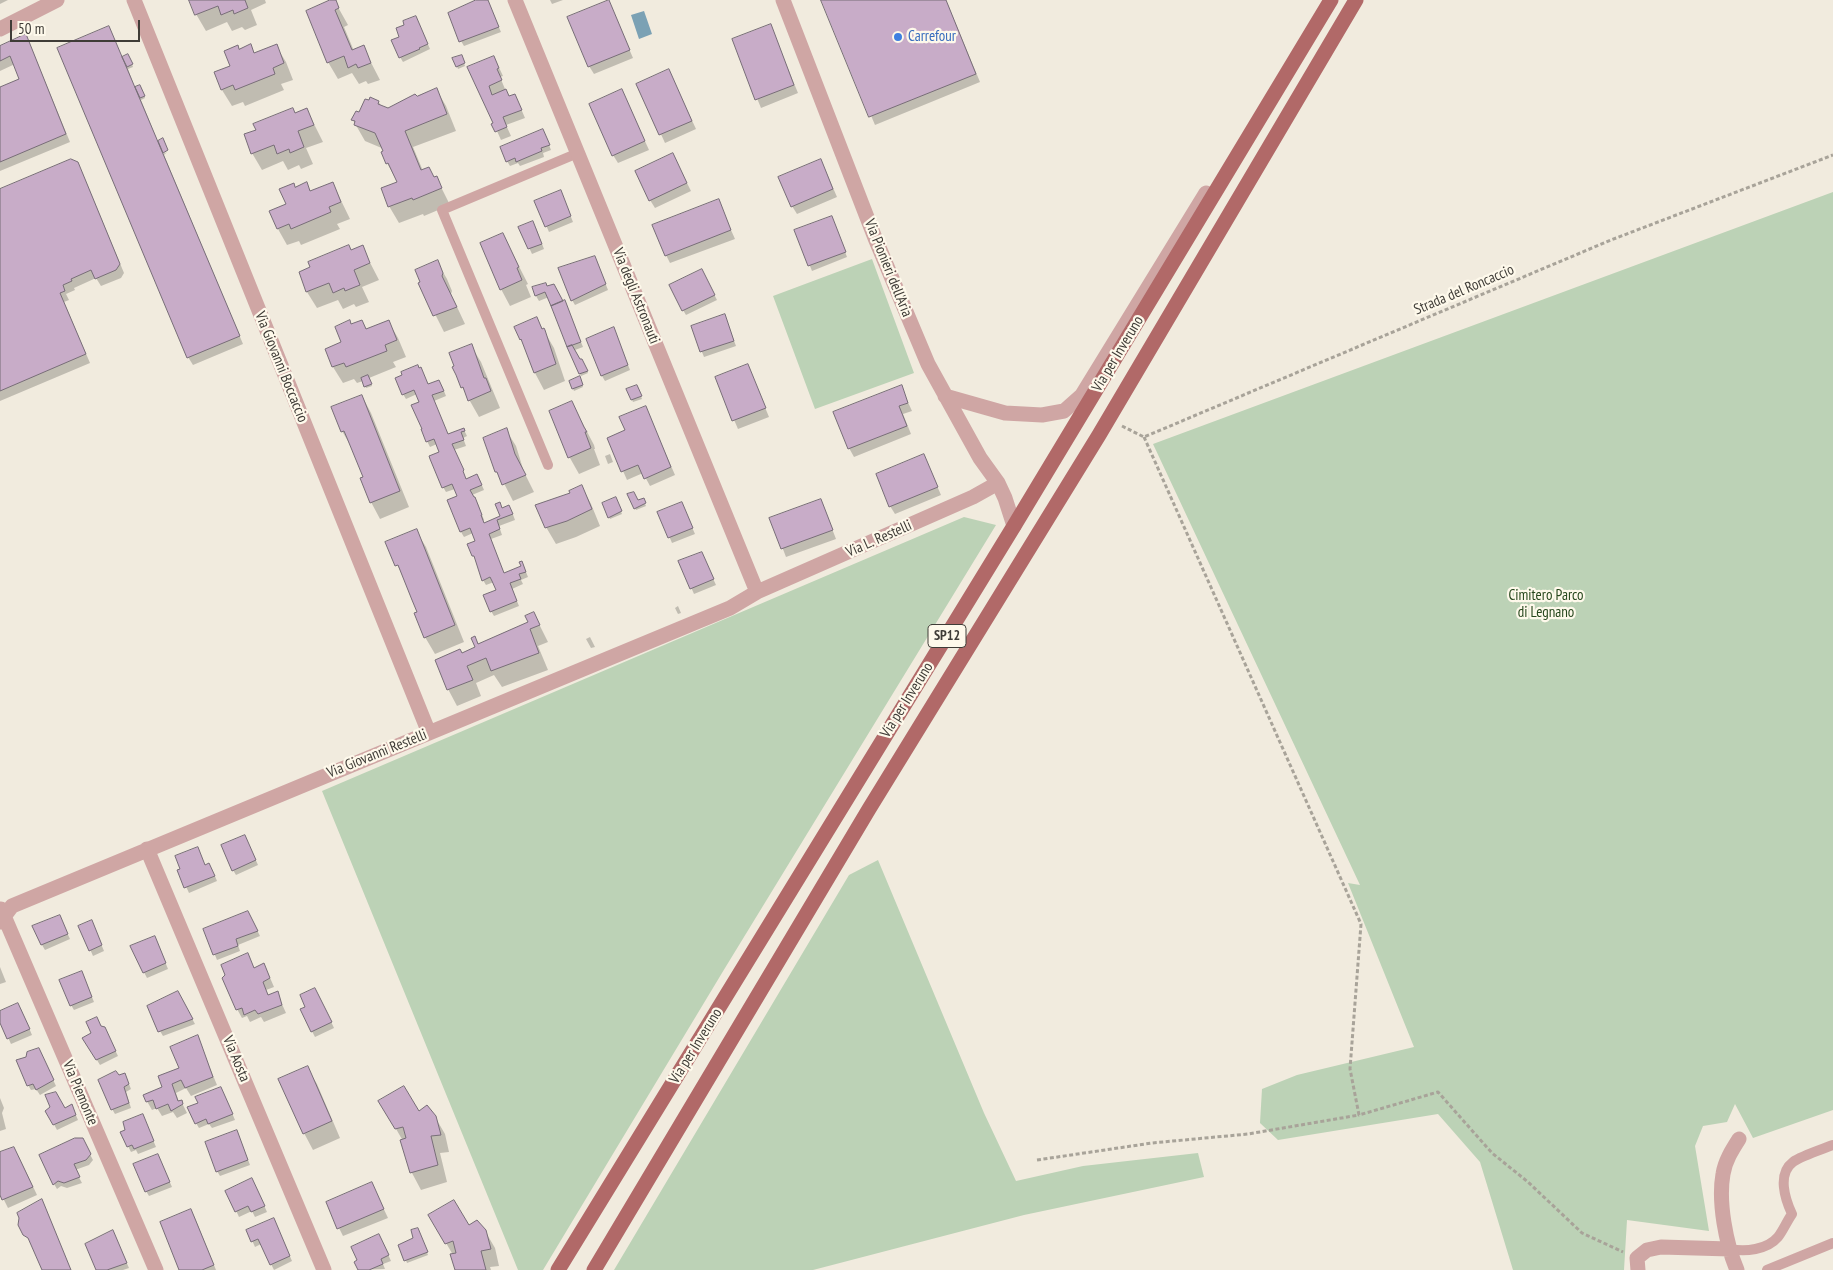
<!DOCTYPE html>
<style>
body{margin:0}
#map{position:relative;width:1833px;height:1270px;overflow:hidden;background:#f1ebde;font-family:"PT Sans Narrow",sans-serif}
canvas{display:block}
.scale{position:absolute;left:10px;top:20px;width:130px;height:22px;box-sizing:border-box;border:2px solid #3f3c37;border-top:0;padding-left:6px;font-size:15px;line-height:18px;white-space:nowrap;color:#3f3c37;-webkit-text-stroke:4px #fef9eb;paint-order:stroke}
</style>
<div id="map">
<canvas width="1833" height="1270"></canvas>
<div class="scale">50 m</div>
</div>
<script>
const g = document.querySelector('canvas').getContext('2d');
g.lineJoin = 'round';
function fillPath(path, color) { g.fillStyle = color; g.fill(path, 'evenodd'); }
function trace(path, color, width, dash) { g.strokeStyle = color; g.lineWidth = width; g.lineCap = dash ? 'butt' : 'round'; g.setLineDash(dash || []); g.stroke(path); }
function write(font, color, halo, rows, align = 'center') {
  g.font = font + ' "PT Sans Narrow",sans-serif'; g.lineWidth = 4.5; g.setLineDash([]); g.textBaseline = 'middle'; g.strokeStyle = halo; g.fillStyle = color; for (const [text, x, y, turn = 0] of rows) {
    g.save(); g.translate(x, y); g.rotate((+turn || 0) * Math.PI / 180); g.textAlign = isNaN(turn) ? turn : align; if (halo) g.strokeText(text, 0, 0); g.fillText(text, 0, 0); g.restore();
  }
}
const green = new Path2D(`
 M1833,192v918l-80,28 -18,-34 -8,18 -24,4 -8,20 14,85 -82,-11 -3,50h-111l-33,-108 -42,-48 -160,26 -18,-17 2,-34 35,-14 117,-28 -66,-164 12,2 -207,-441z
 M872,259l42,114 -99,36 -42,-113z
 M964,517l32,8 -271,443 -182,302h-25l-196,-479z
 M878,860l106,253 32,68 67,-15 115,-13 6,24 -180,38 -211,55h-199l235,-395z`);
const water = new Path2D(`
 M644,11l8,23 -13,5 -8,-24z`);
const shadow = new Path2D(`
 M0,0h8l-8,4z
 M191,0h74l1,3 -15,7 6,15 -12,5 -3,-3 -10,4 -5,-9 -21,9 -10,-17z
 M334,0l14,25 -4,2 10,24 9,-4 17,33 -12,4 -2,-3 -7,3 -7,-11 -14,6 -10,-17z
 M480,0h7l14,32 -37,14 -3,-5z
 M550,0h13l-11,4z
 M822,0h124l34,82 -105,43z
 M609,2l24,56 -39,16 -5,-8z
 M416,17l14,32 -27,13 -3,-5 1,-20 5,-12z
 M770,25l28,68 -37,15 -28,-68z
 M26,35l44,107 -70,29v-83l21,-9 -6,-15 -15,7v-24z
 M250,45l5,9 21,-8 10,16 7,18 -12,4 3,6 -39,16 -2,-4 -11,4 -10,-16 17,-40z
 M129,57l4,10 -5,2 7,19h6l4,10 -4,2 17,42 5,-2v14l4,-2 -3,3 79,189 -50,21 -5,-8 -66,-299z
 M494,57l9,19 -3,1 5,12 5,8 9,7 6,14 -19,7 5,11 -10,4 -32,-72z
 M462,58l3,8 -7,3 -4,-10z
 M669,71l27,58 -31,14 -27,-59z
 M436,89l10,17 10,25 -43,16 10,24 11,7 2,-1 14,28 -26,11 -1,-2 -24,9 -10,-17 9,-23 -11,-20 -3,-14 -19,-8 -12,-21 25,-19 4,6 6,3z
 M622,91l27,59 -31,13 -5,-8z
 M307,110l16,32 -17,6 7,16 -12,5 -2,-4 -11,5 -5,-9 -21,9 -10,-17 43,-39z
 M545,135l6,15 -8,3 1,4 -24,9 -2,-3 -8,3 -3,-5z
 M677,163l14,28 -36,17 -5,-8z
 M825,169l12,28 -40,17 -5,-8z
 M82,172l42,101 -3,5 -20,8 -5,-8 -22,10 1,2 -9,4 3,6 -5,2 26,61 -90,38v-210z
 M306,183l5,9 22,-8 17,35 -13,5 3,5 -39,16 -2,-4 -12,4 -9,-16 17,-41z
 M563,197l10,25 -24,10 -13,-30z
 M718,201l17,38 -65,24 -4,-8z
 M834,223l13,34 -35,14 -16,-40z
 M520,228h16l8,21 -12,5z
 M503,235l25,49 -2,1 5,12 -21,9 -9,-17z
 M362,247l17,33 -17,7 7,15 -13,5 -2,-3 -11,5 -5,-9 -21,8 -10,-16 -7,-19z
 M437,262l10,17 5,12 -1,3 14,30 -21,8 -24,-48z
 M597,262l11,28 -33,15 -3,-5z
 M704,275l13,25 -31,15 -3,-5z
 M545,285l22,22 16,40 -8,3 13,23 -7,3 -1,-2 -31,-77 -10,4 -3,-5 -3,-8z
 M725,316l11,30 -32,11 -12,-30z
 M537,319l17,29 11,33 -21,9 -9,-17 -14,-34z
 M362,321l5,9 21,-9 10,17 8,19 -13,5 3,5 -27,11 3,8 -6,2 -3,-7 -6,2 -3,-4 -11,4 -10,-16 -7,-18 17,-6 8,-17z
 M614,329l16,41 -25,11 -3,-5z
 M471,346l10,16 19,46 -21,9 -17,-30z
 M748,366l21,51 -31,12 -22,-51z
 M421,368l7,17 14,1 4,10 -12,5 14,35 16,-6 3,6 -4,2 3,8 -12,4 12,30 14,1 4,9 -12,5 6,9 6,16 -1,1 1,3 18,-7 1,-7 9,2 3,8 -16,6 3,9 -11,4 13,35 18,-7v-5l6,15 -7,3 2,4 -11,5 7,17 -25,10 -3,-5 6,-20 -3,-9 -8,3 -3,-5 -6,-39 -4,-8 -9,4 -3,-5 -3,-35 -3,-8 -9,3 -3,-5 -2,-35 -4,-8 -7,3 -3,-6 -7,-39 -3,-8 -11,5 -3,-5z
 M579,378l4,9 -9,4 -4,-9z
 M901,387l11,24 -9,3 8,20 -57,23 -5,-9z
 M638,389l4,10 -9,3 -1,-2z
 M362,396l9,17 38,94 -29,12 -9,-17 -7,-25 -12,-29 -10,-17z
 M572,403l22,42 1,4h-1l6,16 -21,9 -9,-16 -19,-47z
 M646,408l29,67 -25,11 -7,-13 -16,7 -18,-41 17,-8z
 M506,430l10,16 8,26 10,20 -21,9 -25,-49z
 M610,454l3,8 -5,2 -3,-8z
 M924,456l17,39 -46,19 -5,-8z
 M582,487l9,17 9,22 -24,11 -20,7 -10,-17 25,-34z
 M629,495l8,7 6,-2 3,6 -10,4z
 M615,499l7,15 -12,5 -6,-15z
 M821,500l15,39 -50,18 -15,-39z
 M684,509l11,25 -23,9 -13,-31z
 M416,531l10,16 38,95 -29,12 -10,-17 -6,-25 -32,-70z
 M704,559l12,26 -22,9 -14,-32z
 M678,606l3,7 -3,1 -3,-6z
 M534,614l14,28 -10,4 10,24 -46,17 -8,-12 -18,8 5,13 -24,10 -9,-17 14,-35 15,-6 -3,-10 5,7 51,-22z
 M590,637l5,10 -4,1 -5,-9z
 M245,836l13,29 -22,10 -3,-5z
 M212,869l5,12 -28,12 -10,-22z
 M248,912l12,24 -22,9 2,6 -23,9 -12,-30z
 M62,922l8,17 -25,11 -3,-5z
 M80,926l14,1 10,24 -11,5z
 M155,937l13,32 -21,9 -16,-31z
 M247,954l8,16 13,3 6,14 -8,3 3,6 8,-3 9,20 -22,9 -3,-5 -11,5 -3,-6 -5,2 -5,-9z
 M0,967l6,15 -6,2z
 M84,977l10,25 -20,8 -3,-5z
 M178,993l17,31 -32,12 -3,-5z
 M318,994l16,34 -19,9 -14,-27 6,-3z
 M21,1009l11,26 -21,9 -11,-24v-8z
 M101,1027l6,7 11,22 -18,9 -16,-26z
 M197,1037l20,48 -26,11 -5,-8 -10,5 3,9 2,-1 6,12 -10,5 -4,-6 -11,4 -5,-8 -5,2 -8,-14 20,-8 17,-19z
 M41,1054l15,32 -16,9 -4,-6 -5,1 -3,-5z
 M307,1068l10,16 23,54 -27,12 -9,-17z
 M125,1074l6,15 -5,3 5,16 -16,6 -3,-5z
 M224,1094l11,26 -23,8 -3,-4 -10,4 -3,-5z
 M0,1098l4,10 -2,5 4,16 -6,2z
 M380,1101l55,16 10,17 4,18 -9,1 7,29 -26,8 -9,-17 -9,-32z
 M65,1110l9,1 4,9 -21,10 -10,-19z
 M145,1121l11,26 -18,7 -2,-4 -5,2 -3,-6z
 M239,1136l11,29 -30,11 -3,-5z
 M85,1145l8,15 -4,5 -14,5 7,13 -15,5 -6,-2 -4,3 -3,-5z
 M0,1154l19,3 18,38 -29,13 -8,-16z
 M160,1160l12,27 -23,9 -3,-5z
 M372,1184l16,34 -45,18 -4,-8z
 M255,1185l12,27 -12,5 -3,-6 -13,6 -12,-26z
 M191,1210l4,8 21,52h-36z
 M430,1215l55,16 10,17 4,18 -9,1 1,3h-35l-3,-15z
 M276,1224l16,37 -18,9 -13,-26 -6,3 -7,-16z
 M418,1232l10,23 -21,8 -7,-18 14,-6z
 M115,1237l14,31 -6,2h-26z
 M382,1241l9,20 -8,3 2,5 -26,1z`);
const building = new Path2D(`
 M189,0h56l3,8 -14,6 -1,-4 -12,5 -3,-9 -23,9z
 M330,0h6l3,8 -4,2 17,40 12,-5 7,18 -13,5 -2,-4 -8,4 -4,-12 -17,7 -21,-52z
 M476,0h12l11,27 -40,15 -11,-29z
 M609,0l21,50 -42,17 -21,-50z
 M821,0h125l30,74 -107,43z
 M416,16l12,28 -9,4 1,1 -21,9 -8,-18 8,-3 -3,-9 8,-3 -1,-4z
 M771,24l23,61 -39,15 -23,-61z
 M109,26l131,310 -53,22 -130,-310z
 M26,34l40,100 -66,28v-75l19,-8 -9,-23 -10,5v-15z
 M251,44l3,9 23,-9 7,19 -11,5 2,6 -40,16 -2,-5 -12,5 -7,-18 16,-6 -6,-15 14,-6 1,4z
 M128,54l5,10 -6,3 -5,-10z
 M462,55l3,8 -9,4 -4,-9z
 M494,56l5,12 -2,1 5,11 -13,6 3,9 14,-6 3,7 6,-2 7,16 -19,7 4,10 -12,5 -4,-8 2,-1 -26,-56z
 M669,69l23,52 -33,14 -23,-51z
 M140,85l5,11 -5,2 -5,-11z
 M437,88l10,26 -42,17 16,39 8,-3 5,10 3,-1 5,12 -29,12 -1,-2 -24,9 -7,-19 16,-6 -9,-19 -2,1 -5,-12 2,-1 -8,-18 -21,-8 1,-4 -4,-1 5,-9 3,1 6,-13 4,1 1,-3 9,4 -1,3 10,4 27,-14 2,2z
 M622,89l23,52 -33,15 -23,-52z
 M293,108l2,5 12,-5 7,17 -16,6 6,16 -14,6 -1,-4 -12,5 -3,-9 -23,9 -7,-20 12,-4 -3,-6z
 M543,129l7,16 -9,3 1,3 -26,11 -1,-4 -9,4 -6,-15z
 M163,138l5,12 -5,3 -5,-12z
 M673,153l14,30 -38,18 -14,-30z
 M71,159l7,3 42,102 -4,6 -21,9 -4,-9 -20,9 1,2 -9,4 2,6 -5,2 26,61 -86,37v-202z
 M821,159l12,30 -42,18 -13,-30z
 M307,182l3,9 23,-9 8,20 -12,5 2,5 -40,17 -2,-5 -12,5 -8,-18 17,-7 -7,-15 15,-6 1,4z
 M561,190l10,26 -26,11 -11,-26z
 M719,199l12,31 -66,26 -13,-31z
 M832,216l14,36 -38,14 -14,-36z
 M533,221l9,23 -14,5 -10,-22z
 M503,233l16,34 -2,1 5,12 -22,10 -20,-47z
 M349,245l2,5 12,-5 7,18 -16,7 6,15 -15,6 -1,-3 -11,5 -4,-10 -23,9 -7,-20 11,-5 -2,-5z
 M595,256l11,28 -35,17 -13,-33z
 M438,260l5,13 -1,3 15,31 -24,9 -15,-33 2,-1 -5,-12z
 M702,269l13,26 -33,16 -13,-26z
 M546,283l1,3 7,-2 9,17 -12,5 -6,-14 -10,4 -3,-9z
 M565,300l16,42 -14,5 -16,-41z
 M725,314l9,27 -34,11 -9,-26z
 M537,317l5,12 2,-1 1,2 11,34 -22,9 -13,-34 -1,1 -6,-13z
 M350,320l1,4 11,-4 4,9 23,-9 8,20 -12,5 2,6 -41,16 -2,-4 -12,4 -7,-18 16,-7 -6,-15z
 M614,327l14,38 -27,11 -15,-37z
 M472,344l12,34h2l5,13 -23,10 -5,-14 -2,1 -5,-13 -4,-8 2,-1 -5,-13z
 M572,345l8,14h2l6,12 -9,3 -12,-27z
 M748,364l18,44 -34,13 -17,-44z
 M418,365l1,3 2,-1 7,17 11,-4 5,11 -12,4 16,39 16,-6 1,3 -4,1 3,8 -12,4 12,26 -1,1 3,8 11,-5 5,11 -12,5 4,7h1l7,18h-1l3,8 16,-7 -5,-12 5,-2 2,6 7,-3 4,9 -16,6 3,9 -11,5 15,39 17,-7 -2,-4 3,-1 4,11 -7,2 2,5 -11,4 7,18 -27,11 -7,-17 13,-5 -4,-9 -2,-4 -8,4 -8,-25h-2l-5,-12 8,-3 -5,-13 -10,4 -13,-32 10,-4 -5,-12 -10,4 -12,-29 -1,-3 10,-4 -5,-13 -8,3 -5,-13h1l-11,-24 8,-3 -5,-12 -12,5 -7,-17 7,-3 -1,-3z
 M368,375l4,9 -8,3 -3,-9z
 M580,376l3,9 -11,4 -3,-8z
 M637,385l5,11 -11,4 -5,-11z
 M902,385l6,18 -9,3 8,20 -59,23 -15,-37z
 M362,395l38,96 -30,12 -10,-25 3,-1 -16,-39 -3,-7 -3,1 -10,-25z
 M572,401l12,26 3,5h-2l6,16 -23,10 -19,-47z
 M646,406l25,61 -27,12 -6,-14 -17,7 -14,-34 18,-8 -6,-13z
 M507,428l8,26 11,21 -24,10 -5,-13h-2l-12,-34z
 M924,454l14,33 -49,20 -13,-33z
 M582,485l10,24 -25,12 -22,7 -10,-23 35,-12 -1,-2z
 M634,492l4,8 6,-2 2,5 -12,6 -7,-15z
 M616,497l6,14 -14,7 -6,-15z
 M821,499l12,31 -52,19 -12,-31z
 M682,502l11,26 -25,10 -11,-26z
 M417,529l38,96 -31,13 -10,-25 3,-1 -5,-12 -14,-35 -3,1 -10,-24z
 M702,552l12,27 -24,10 -12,-28z
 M534,612l6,13 -10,4 9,24 -48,18 -5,-13 -19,8 6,14 -26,10 -12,-30 25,-11 2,4 13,-6 -4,-9 4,-2 3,8 50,-22 -3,-6z
 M245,835l11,25 -24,11 -11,-26z
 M198,847l7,18 4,-2 6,13 -31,12 -7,-18 3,-1 -5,-13z
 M248,911l10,20 -22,8 2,7 -25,9 -10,-26z
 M60,915l8,19 -27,11 -9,-19z
 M92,920l10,25 -13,6 -11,-25z
 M155,936l11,27 -23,10 -13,-27z
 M248,953l6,15 10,-5 6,15 -7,4 5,13 10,-4 4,14 -24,9 -3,-4 -11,5 -2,-7 -6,2 -14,-32 3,-3 -4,-10z
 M82,971l10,26 -22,9 -11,-26z
 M315,988l17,34 -21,10 -11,-23 5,-2 -5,-12z
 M178,991l15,28 -35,13 -11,-26z
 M18,1003l12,26 -23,10 -7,-16v-12z
 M97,1017l4,9 4,1 11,24 -20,9 -14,-22 9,-5 -5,-11z
 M198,1035l15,42 -28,11 -4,-8 -9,4 6,17 4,-1 1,4 -12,7 -3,-7 -12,5 -3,-9 -7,2 -3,-7 19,-8 -4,-11 21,-8 -9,-21z
 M39,1048l15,32 -18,10 -3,-6 -6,2 -11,-26 10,-3 1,-5z
 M308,1066l24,55 -29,13 -25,-55z
 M116,1071l3,4 6,-2 4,11 -5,3 5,16 -18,7 -13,-30z
 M404,1086l15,25 8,-6 9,11 5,19 -10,1 7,29 -28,8 -10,-33 6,-2 -3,-11 -8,2 -17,-28z
 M221,1087l12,27 -25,10 -2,-5 -11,5 -8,-17 11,-4 -3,-6z
 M56,1092l9,16 7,-4 4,11 -23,10 -8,-14 5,-4 -5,-12z
 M143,1114l11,27 -20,8 -2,-4 -5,2 -7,-15 5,-2 -2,-8z
 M237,1130l11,30 -32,12 -11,-30z
 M75,1138h8l8,16 -5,6 -12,4 6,13 -16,6 -6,-2 -5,4 -14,-30z
 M14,1147l19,40 -31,13 -2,-5v-43z
 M158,1154l12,28 -25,10 -12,-28z
 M252,1178l13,28 -14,6 -3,-6 -13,6 -10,-21z
 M372,1182l12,27 -47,20 -11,-27z
 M42,1199l29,71h-29l-14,-32 -5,-3 -5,-10 1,-7 -2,-5z
 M454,1200l15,25 8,-5 9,10 5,19 -10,2 5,19h-31l-5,-16 6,-1 -3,-12 -8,3 -17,-29z
 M191,1209l23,56 -12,5h-23l-19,-48z
 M274,1218l16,38 -20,9 -12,-26 -7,3 -5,-12z
 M418,1228l10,24 -24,9 -6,-16 15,-7 -2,-8z
 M113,1230l14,33 -20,7h-11l-11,-26z
 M379,1234l10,21 -8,4 2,5 -14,6h-11l-4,-8 3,-2 -6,-13z`);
const path = new Path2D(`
 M1122,426l22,11 467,-197 222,-85
 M1144,437l217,487 -11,145 9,46 79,-23 54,61 36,29 54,51 41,19
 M1037,1160l115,-17 96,-9 111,-19`);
const lane = new Path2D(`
 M548,465l-106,-255 136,-57
 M1730,1249c15,3 37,1 48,-12 5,-6 9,-16 14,-23 -7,-15 -15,-40 1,-52 8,-6 30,-13 40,-17
 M1767,1270l66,-27`);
const street = new Path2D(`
 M134,0l295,733
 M515,0l242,592
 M783,0l92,238 53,126 52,94 18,25 7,15 9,28
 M0,29l57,-29
 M945,396l60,17 37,2 22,-4 18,-16 124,-202
 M147,849l177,421
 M1,909l155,361
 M0,922l12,-16 718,-298 27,-16 216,-95 25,-14
 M1638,1270l-1,-12 10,-8 14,-3 69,2
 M1737,1270c-11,-26 -19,-68 -14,-96 2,-13 9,-24 16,-35`);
const primary = new Path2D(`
 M558,1270l456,-744 317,-526
 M594,1270l275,-461 230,-374 257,-435`);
const markers = [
 [898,37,5,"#3f7fe0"]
];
const shields = [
 [947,636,38]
];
const shieldNames = [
 ["SP12",947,636]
];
const shopNames = [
 ["Carrefour",908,37]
];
const streetNames = [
 ["Via Pionieri dell'Aria",888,268,68],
 ["Strada del Roncaccio",1464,290,-23],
 ["Via degli Astronauti",636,296,68],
 ["Via per Inveruno",1118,354,-59],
 ["Via Giovanni Boccaccio",281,367,68],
 ["Via L. Restelli",879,539,-24],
 ["Via per Inveruno",907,700,-58],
 ["Via Giovanni Restelli",377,754,-22],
 ["Via per Inveruno",696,1046,-58],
 ["Via Aosta",236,1059,67],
 ["Via Piemonte",80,1093,67]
];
const parkNames = [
 ["Cimitero Parco",1546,596],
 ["di Legnano",1546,613]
];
fillPath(green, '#bcd2b6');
fillPath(water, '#7ba1b4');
fillPath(shadow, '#0003');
fillPath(building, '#c8acc8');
trace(building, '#776d77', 1);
trace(path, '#a8a399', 3, [4, 2.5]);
trace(lane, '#cfa6a4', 10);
trace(street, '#cfa6a4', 15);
trace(primary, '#b16968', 15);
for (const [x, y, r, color] of markers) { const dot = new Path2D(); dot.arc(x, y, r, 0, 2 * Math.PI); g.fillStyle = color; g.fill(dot); trace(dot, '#fef9eb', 2); }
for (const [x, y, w] of shields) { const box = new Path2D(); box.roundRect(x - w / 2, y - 11.5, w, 23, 4); g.fillStyle = '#fef9eb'; g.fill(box); trace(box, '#3f3c37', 1); }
write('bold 14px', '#3f3c37', null, shieldNames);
write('15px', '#366cbe', '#fef9eb', shopNames, 'left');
write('15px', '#3f3c37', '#fef9eb', streetNames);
write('15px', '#26471c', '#fef9eb', parkNames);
</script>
